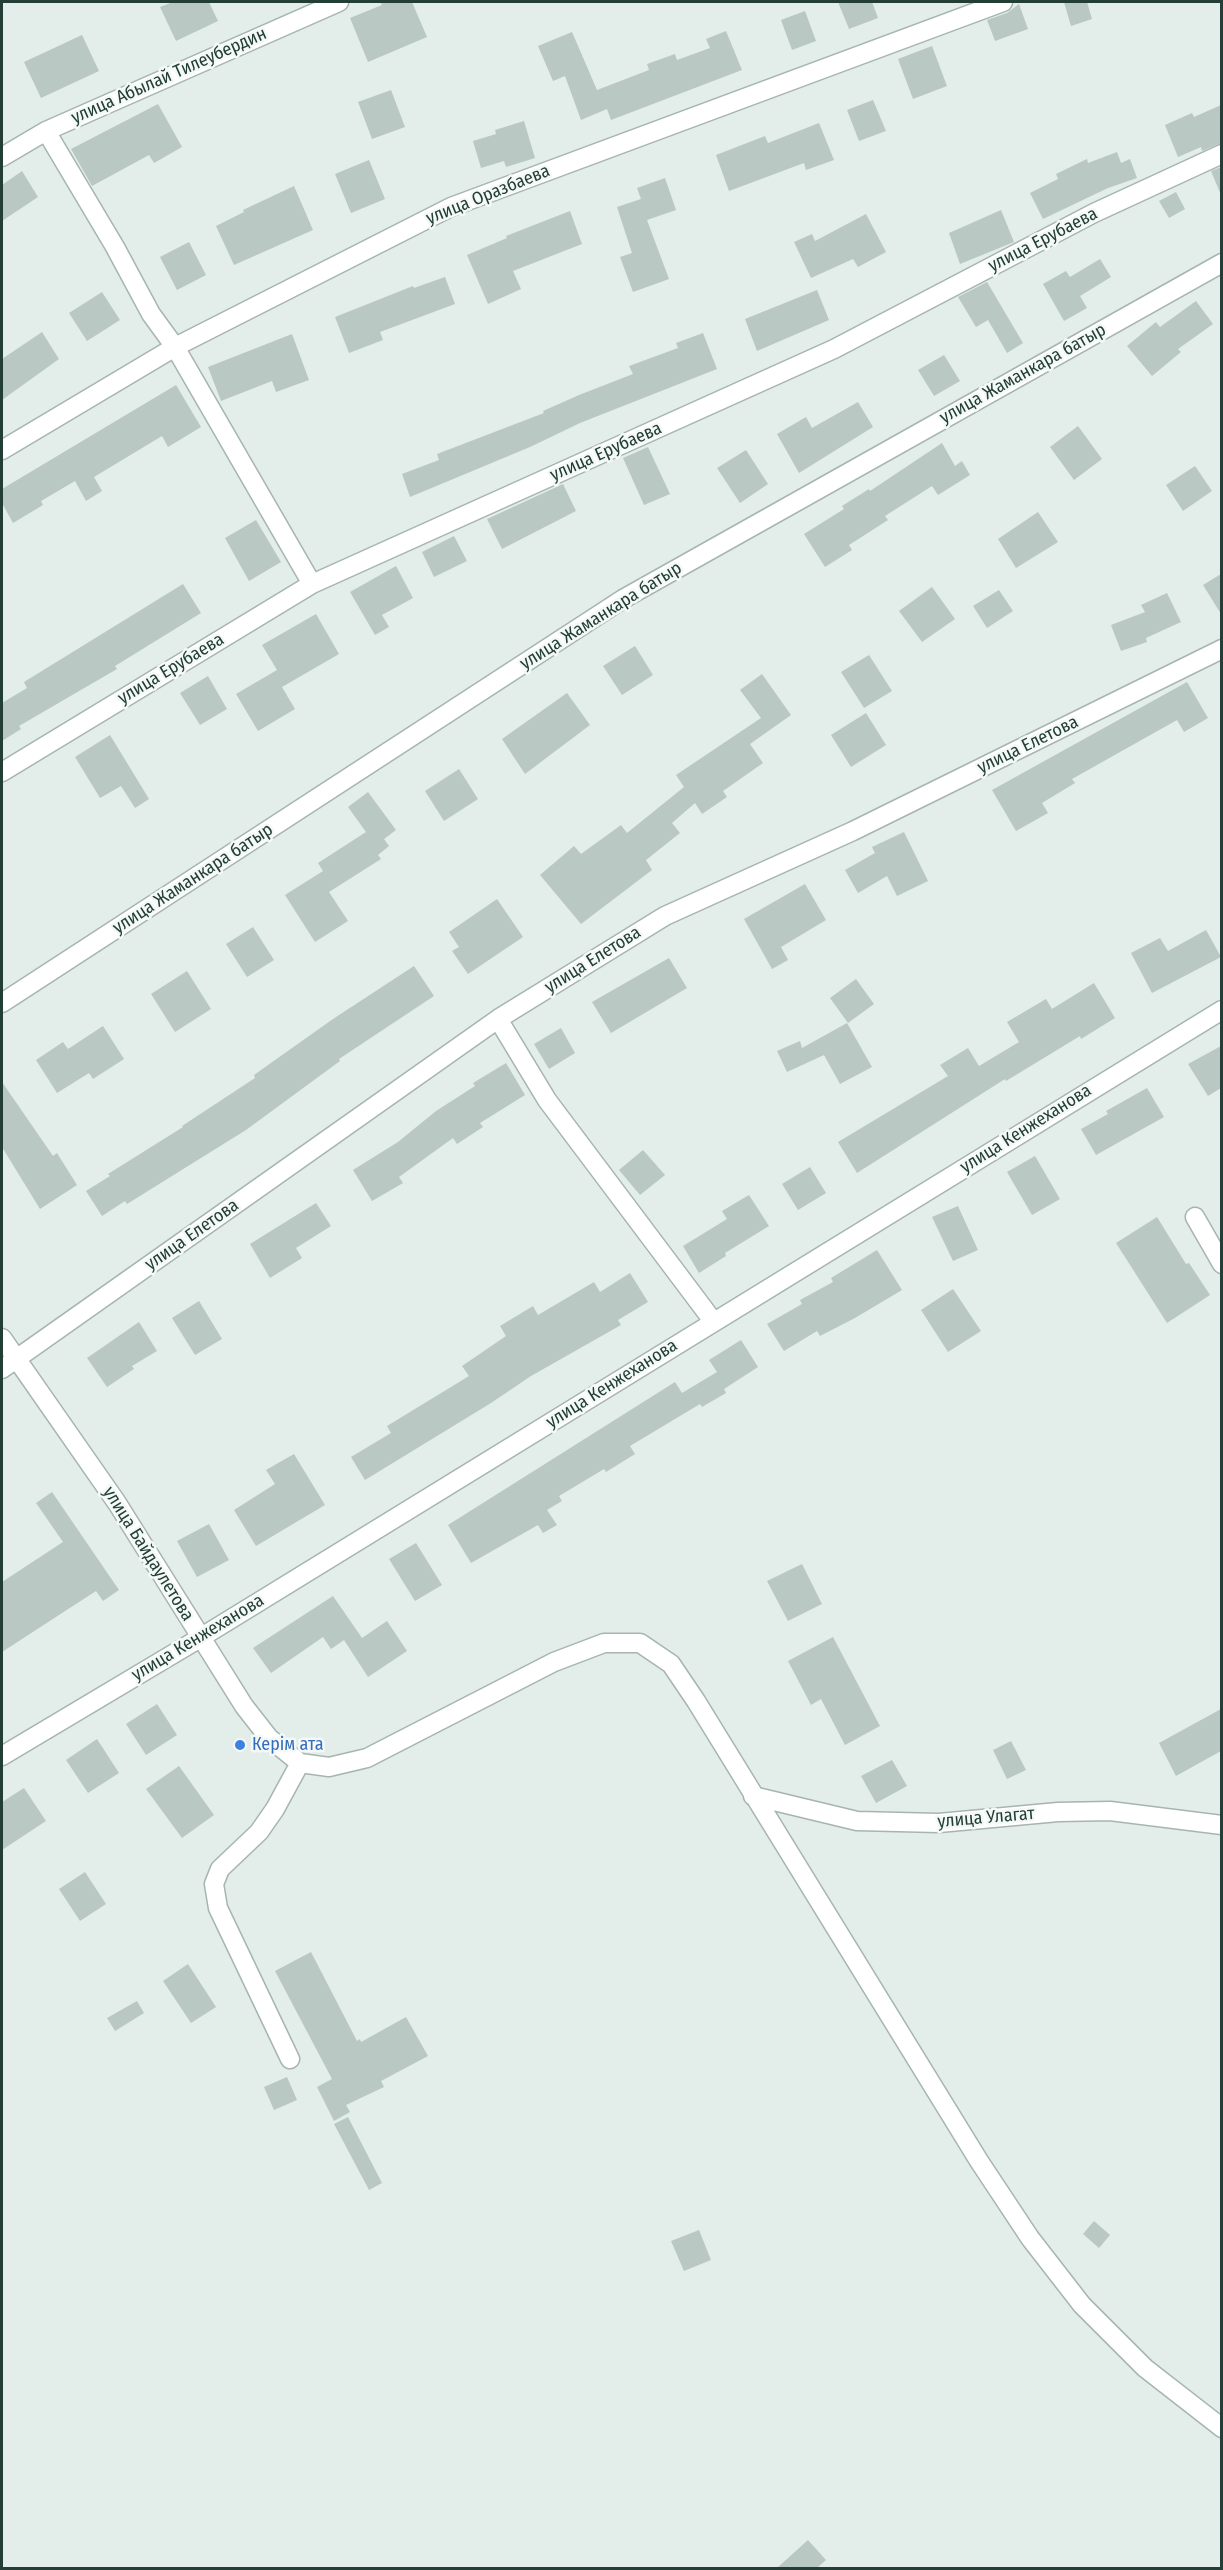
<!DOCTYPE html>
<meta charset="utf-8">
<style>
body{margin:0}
#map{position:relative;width:1223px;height:2570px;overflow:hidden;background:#e3ede9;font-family:"Fira Sans Condensed",sans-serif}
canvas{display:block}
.frame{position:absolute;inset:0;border:3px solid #233e37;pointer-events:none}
</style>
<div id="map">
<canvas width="1223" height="2570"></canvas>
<div class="frame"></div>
</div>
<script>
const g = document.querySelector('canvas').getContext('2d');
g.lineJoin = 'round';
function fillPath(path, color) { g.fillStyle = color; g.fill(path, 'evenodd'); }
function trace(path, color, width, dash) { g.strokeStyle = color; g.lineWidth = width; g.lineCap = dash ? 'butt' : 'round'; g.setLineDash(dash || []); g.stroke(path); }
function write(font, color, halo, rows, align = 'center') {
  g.font = font + ' "Fira Sans Condensed",sans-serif'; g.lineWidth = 5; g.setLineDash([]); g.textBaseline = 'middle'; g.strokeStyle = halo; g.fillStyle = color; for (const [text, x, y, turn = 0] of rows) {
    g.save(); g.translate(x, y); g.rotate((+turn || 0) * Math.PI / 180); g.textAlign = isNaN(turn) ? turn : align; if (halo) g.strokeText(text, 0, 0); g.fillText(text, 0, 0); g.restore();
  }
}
const building = new Path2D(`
 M173,2h36l9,19 -42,20 -16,-34z
 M380,2h32l15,35 -59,25 -18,-44 32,-13z
 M838,2h34l6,16 -29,11z
 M1064,2h23l5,17 -21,7z
 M1019,4l9,25 -33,12 -8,-21 20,-7z
 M805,11l11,30 -24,9 -11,-30z
 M726,31l16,39 -131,50 -4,-11 -26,11 -16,-44 -12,5 -15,-35 34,-14 25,58 52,-20 -2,-6 28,-10 2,6 33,-12 -4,-9z
 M82,35l17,36 -58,27 -17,-36z
 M932,46l15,40 -34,13 -15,-40z
 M391,90l14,37 -33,12 -14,-37z
 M873,100l13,31 -27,10 -12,-31z
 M158,104l24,43 -28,16 -5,-8 -57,31 -21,-37z
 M1221,105v38l-19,8 -1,-4 -23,10 -13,-32 27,-12 2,4z
 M524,121l11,37 -29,9 -2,-6 -23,7 -8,-27 23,-7 -1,-4z
 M819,123l15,37 -28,10 -2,-7 -75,28 -13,-36 49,-19 3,7z
 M1117,152l4,11 9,-4 7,19 -29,10 -65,31 -13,-26 28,-14 -2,-5 31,-15 1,4z
 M369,160l16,39 -34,14 -16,-39z
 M1221,167v28l-10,-24z
 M22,171l16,26 -36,24v-36z
 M665,178l11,32 -29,10 22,59 -36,13 -13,-35 12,-4 -15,-46 24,-8 -4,-11z
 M294,186l19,44 -79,35 -18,-39 28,-14 -1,-2z
 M1176,192l9,17 -16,9 -10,-17z
 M1001,210l13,32 -54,22 -11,-31z
 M570,211l12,33 -69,27 8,18 -33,15 -21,-49 40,-17 -1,-2z
 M866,214l20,38 -28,15 -5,-8 -42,19 -17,-36 18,-8 3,7z
 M189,242l17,33 -29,15 -17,-33z
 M1100,259l11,18 -31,19 7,12 -23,13 -21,-37 23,-13 4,6z
 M445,277l10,27 -75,28 3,8 -34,13 -14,-36 78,-31 1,2z
 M987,282l36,61 -16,10 -19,-33 -12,7 -18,-30z
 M817,290l12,30 -72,31 -12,-32z
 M102,292l18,28 -33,21 -18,-28z
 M1196,301l17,23 -35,25 3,3 -29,24 -25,-30 29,-24 4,5z
 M42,332l17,27 -57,41v-41z
 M703,333l14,36 -137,54 -50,24 -120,50 -8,-23 37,-14 -2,-6 107,-41 -1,-2 36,-16 54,-21 -4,-8 49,-18 -2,-5z
 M292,334l17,46 -33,12 -4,-11 -51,20 -13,-34z
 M944,355l16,26 -26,15 -16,-26z
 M176,385l25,42 -33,20 -6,-11 -68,41 8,14 -16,10 -11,-20 -34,20 2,4 -30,18 -11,-20v-14z
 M858,402l15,25 -74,46 -22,-39 29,-17 6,11z
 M1078,426l24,33 -28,21 -24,-33z
 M942,443l13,23 7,-5 8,14 -32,20 -6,-9 -47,30 3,4 -39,25 3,5 -27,17 -21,-33 40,-25 -2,-3 27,-17 1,2z
 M648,447l22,47 -26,11 -21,-47z
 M746,450l22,34 -28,19 -23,-35z
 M1195,466l17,25 -29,20 -17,-26z
 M563,484l13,27 -74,38 -15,-30z
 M1038,512l20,30 -42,26 -18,-29z
 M256,520l25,42 -32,19 -24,-43z
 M454,536l13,25 -33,16 -12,-25z
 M396,566l17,32 -31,17 7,12 -14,8 -25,-43z
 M1221,574v40l-18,-29z
 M183,584l18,29 -86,53 2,3 -98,57 2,3 -19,12v-38l25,-15 -3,-6z
 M932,587l23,32 -33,23 -23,-31z
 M999,590l14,21 -26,17 -14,-22z
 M1167,593l14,29 -35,16 1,4 -26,9 -10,-26 34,-13 -4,-7z
 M316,614l23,40 -57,33 13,22 -37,22 -22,-37 41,-24 -15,-25z
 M635,646l18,29 -31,20 -19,-29z
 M869,655l23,36 -28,17 -23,-36z
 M762,674l29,41 -41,29 13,19 -40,28 4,6 -25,17 -7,-11 -23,20 8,10 -34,27 6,10 -71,54 -41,-49 34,-29 7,8 40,-29 6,8 57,-46 -8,-12 85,-57 -21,-28z
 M208,676l19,33 -27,16 -20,-32z
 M1187,682l21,36 -24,14 -7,-12 -105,59 3,4 -33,20 6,10 -32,18 -24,-41z
 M567,693l23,32 -65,49 -23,-35z
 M866,713l20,32 -35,22 -20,-32z
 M110,735l39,64 -14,9 -14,-22 -21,12 -25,-41z
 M459,769l19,30 -34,22 -19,-30z
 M368,792l28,38 -12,9 5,7 -11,9 3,4 -52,33 19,29 -33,21 -30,-47 38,-24 -5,-8 48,-31 -18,-25z
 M904,832l24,49 -31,15 -10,-20 -29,17 -13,-23 30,-17 -3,-6z
 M805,884l21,36 -45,27 7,13 -16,9 -28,-50z
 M497,899l26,38 -55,37 -16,-23 7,-4 -10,-15z
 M253,927l21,33 -27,17 -21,-33z
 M1206,930l15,27 -69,36 -21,-40 29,-15 8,13z
 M669,958l18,30 -76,45 -19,-31z
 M414,966l20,30 -95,63 1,2 -94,69 -119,74 -2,-3 -23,15 -16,-25 24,-15 -2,-2 75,-47 -1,-1 73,-48 -1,-3 79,-56z
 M187,971l24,38 -36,23 -24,-38z
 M856,979l18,25 -26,19 -18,-25z
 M1094,983l21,35 -34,21 -1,-3 -74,45 -1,-2 -148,94 -19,-31 110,-66 -8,-11 28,-17 11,18 40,-24 -12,-20 39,-23 6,10z
 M847,1023l25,44 -32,17 -16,-29 -37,17 -10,-21 23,-10 2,7z
 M103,1026l21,33 -31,20 -4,-6 -32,20 -21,-33 27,-18 5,7z
 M561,1028l14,25 -26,16 -15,-25z
 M1221,1046v42l-13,8 -20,-32z
 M506,1063l19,32 -45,28 3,4 -26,17 -4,-6 -54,39 4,6 -31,18 -19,-31 45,-28 38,-31 39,-25 -2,-3z
 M2,1082l51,74 4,-3 20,32 -37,24 -38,-62z
 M1147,1088l17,29 -68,38 -15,-26 27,-15 -2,-3z
 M643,1150l22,25 -25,20 -21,-25z
 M1035,1156l25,43 -28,16 -25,-43z
 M810,1167l16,26 -28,17 -16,-26z
 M749,1195l20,31 -44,27 1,3 -27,17 -16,-27 44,-27 -5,-8z
 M316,1203l15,23 -35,22 6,10 -32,20 -20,-34z
 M958,1206l20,44 -25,11 -21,-44z
 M1157,1217l29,47 3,-1 21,32 -43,28 -51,-80z
 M877,1250l25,40 -47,28 -35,18 -3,-5 -33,20 -17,-27 35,-20 -2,-4 33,-18 -2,-4z
 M630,1273l18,29 -30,18 3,5 -90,51 -40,27 -126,77 -14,-23 40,-24 -4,-7 82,-50 -7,-10 44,-30 -6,-10 33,-20 5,9 56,-33 6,10z
 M953,1289l28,42 -33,21 -27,-42z
 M199,1301l23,38 -27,16 -23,-37z
 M139,1322l18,29 -25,15 2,3 -27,18 -20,-29z
 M741,1340l17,27 -34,22 2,4 -24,14 -2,-3 -70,42 5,8 -29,18 -2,-3 -45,27 3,5 -15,9 10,15 -14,8 -5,-8 -67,38 -23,-38 227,-143 7,11 35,-21 -8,-12z
 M294,1454l31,51 -69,41 -22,-36 41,-26 -9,-14z
 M52,1492l67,98 -16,11 -7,-10 -94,61v-70l61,-40 -27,-39z
 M209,1524l20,36 -32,17 -20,-36z
 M416,1543l26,42 -27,16 -26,-42z
 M802,1564l20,40 -34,17 -21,-40z
 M333,1596l29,42 25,-17 20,30 -39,26 -24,-37 -13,9 -8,-12 -52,36 -18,-25z
 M833,1637l47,89 -35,19 -24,-46 -10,6 -23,-44z
 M157,1704l20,31 -31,20 -20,-31z
 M1221,1709v42l-45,25 -17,-33z
 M97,1739l22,34 -31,20 -22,-33z
 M1011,1741l15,29 -19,9 -14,-29z
 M892,1760l15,26 -31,17 -15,-27z
 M179,1766l35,49 -32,23 -36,-49z
 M24,1788l22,33 -44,29v-48z
 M85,1872l21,32 -26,17 -21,-32z
 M311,1952l46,89 3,-2 1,3 45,-25 22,39 -47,25 3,6 -38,18 4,7 -16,9 -17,-34 15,-8 -57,-108z
 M188,1964l28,43 -25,16 -28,-42z
 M137,2001l7,12 -29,18 -8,-13z
 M287,2077l10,23 -23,10 -10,-23z
 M348,2117l34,66 -13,7 -35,-66z
 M1094,2221l16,14 -11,13 -16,-14z
 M699,2230l12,30 -27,11 -13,-30z
 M808,2540l18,20 -9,8h-40z`);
const minor = new Path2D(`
 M46,131l69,116 36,67 24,33 137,237
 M2,157l44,-26 293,-129
 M2,450l173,-103 276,-140 552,-205
 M2,772l310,-188 522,-235 260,-136 128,-59
 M2,1003l621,-404 599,-336
 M498,1019l49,81 166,221
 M1195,1217l27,47
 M2,1338l115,165 127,203 25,32 31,25
 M2,1369l496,-350 167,-103 188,-85 369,-182
 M2,1756l198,-118 1022,-628
 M753,1796l104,25 82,2 119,-11 52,-1 112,14
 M290,2059l-72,-151 -4,-24 6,-15 39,-37 16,-23 25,-46 29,4 38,-9 187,-96 50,-19h36l31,21 25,37 283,460 51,77 52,67 63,63 77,60`);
const markers = [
 [240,1745,6,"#3f7fe0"]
];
const streetNames = [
 ["улица Абылай Тилеубердин",169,76,-24],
 ["улица Оразбаева",488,195,-22],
 ["улица Ерубаева",1043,240,-27],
 ["улица Жаманкара батыр",1023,374,-29],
 ["улица Ерубаева",606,452,-24],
 ["улица Жаманкара батыр",601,616,-32],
 ["улица Ерубаева",171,669,-31],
 ["улица Елетова",1028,745,-26],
 ["улица Жаманкара батыр",193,879,-33],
 ["улица Елетова",593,960,-32],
 ["улица Кенжеханова",1026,1129,-32],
 ["улица Елетова",192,1235,-35],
 ["улица Кенжеханова",612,1384,-32],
 ["улица Байдаулетова",148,1554,58],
 ["улица Кенжеханова",198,1638,-31],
 ["улица Улагат",986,1818,-5]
];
const shopNames = [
 ["Керім ата",252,1745]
];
fillPath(building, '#b9c8c2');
trace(minor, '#a6b5b0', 21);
trace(minor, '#fff', 18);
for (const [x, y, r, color] of markers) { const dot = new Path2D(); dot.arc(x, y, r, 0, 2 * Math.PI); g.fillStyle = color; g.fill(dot); trace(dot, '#f4f9f7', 2); }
write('18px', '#233e37', '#f4f9f7', streetNames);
write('18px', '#366cbe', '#f4f9f7', shopNames, 'left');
</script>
